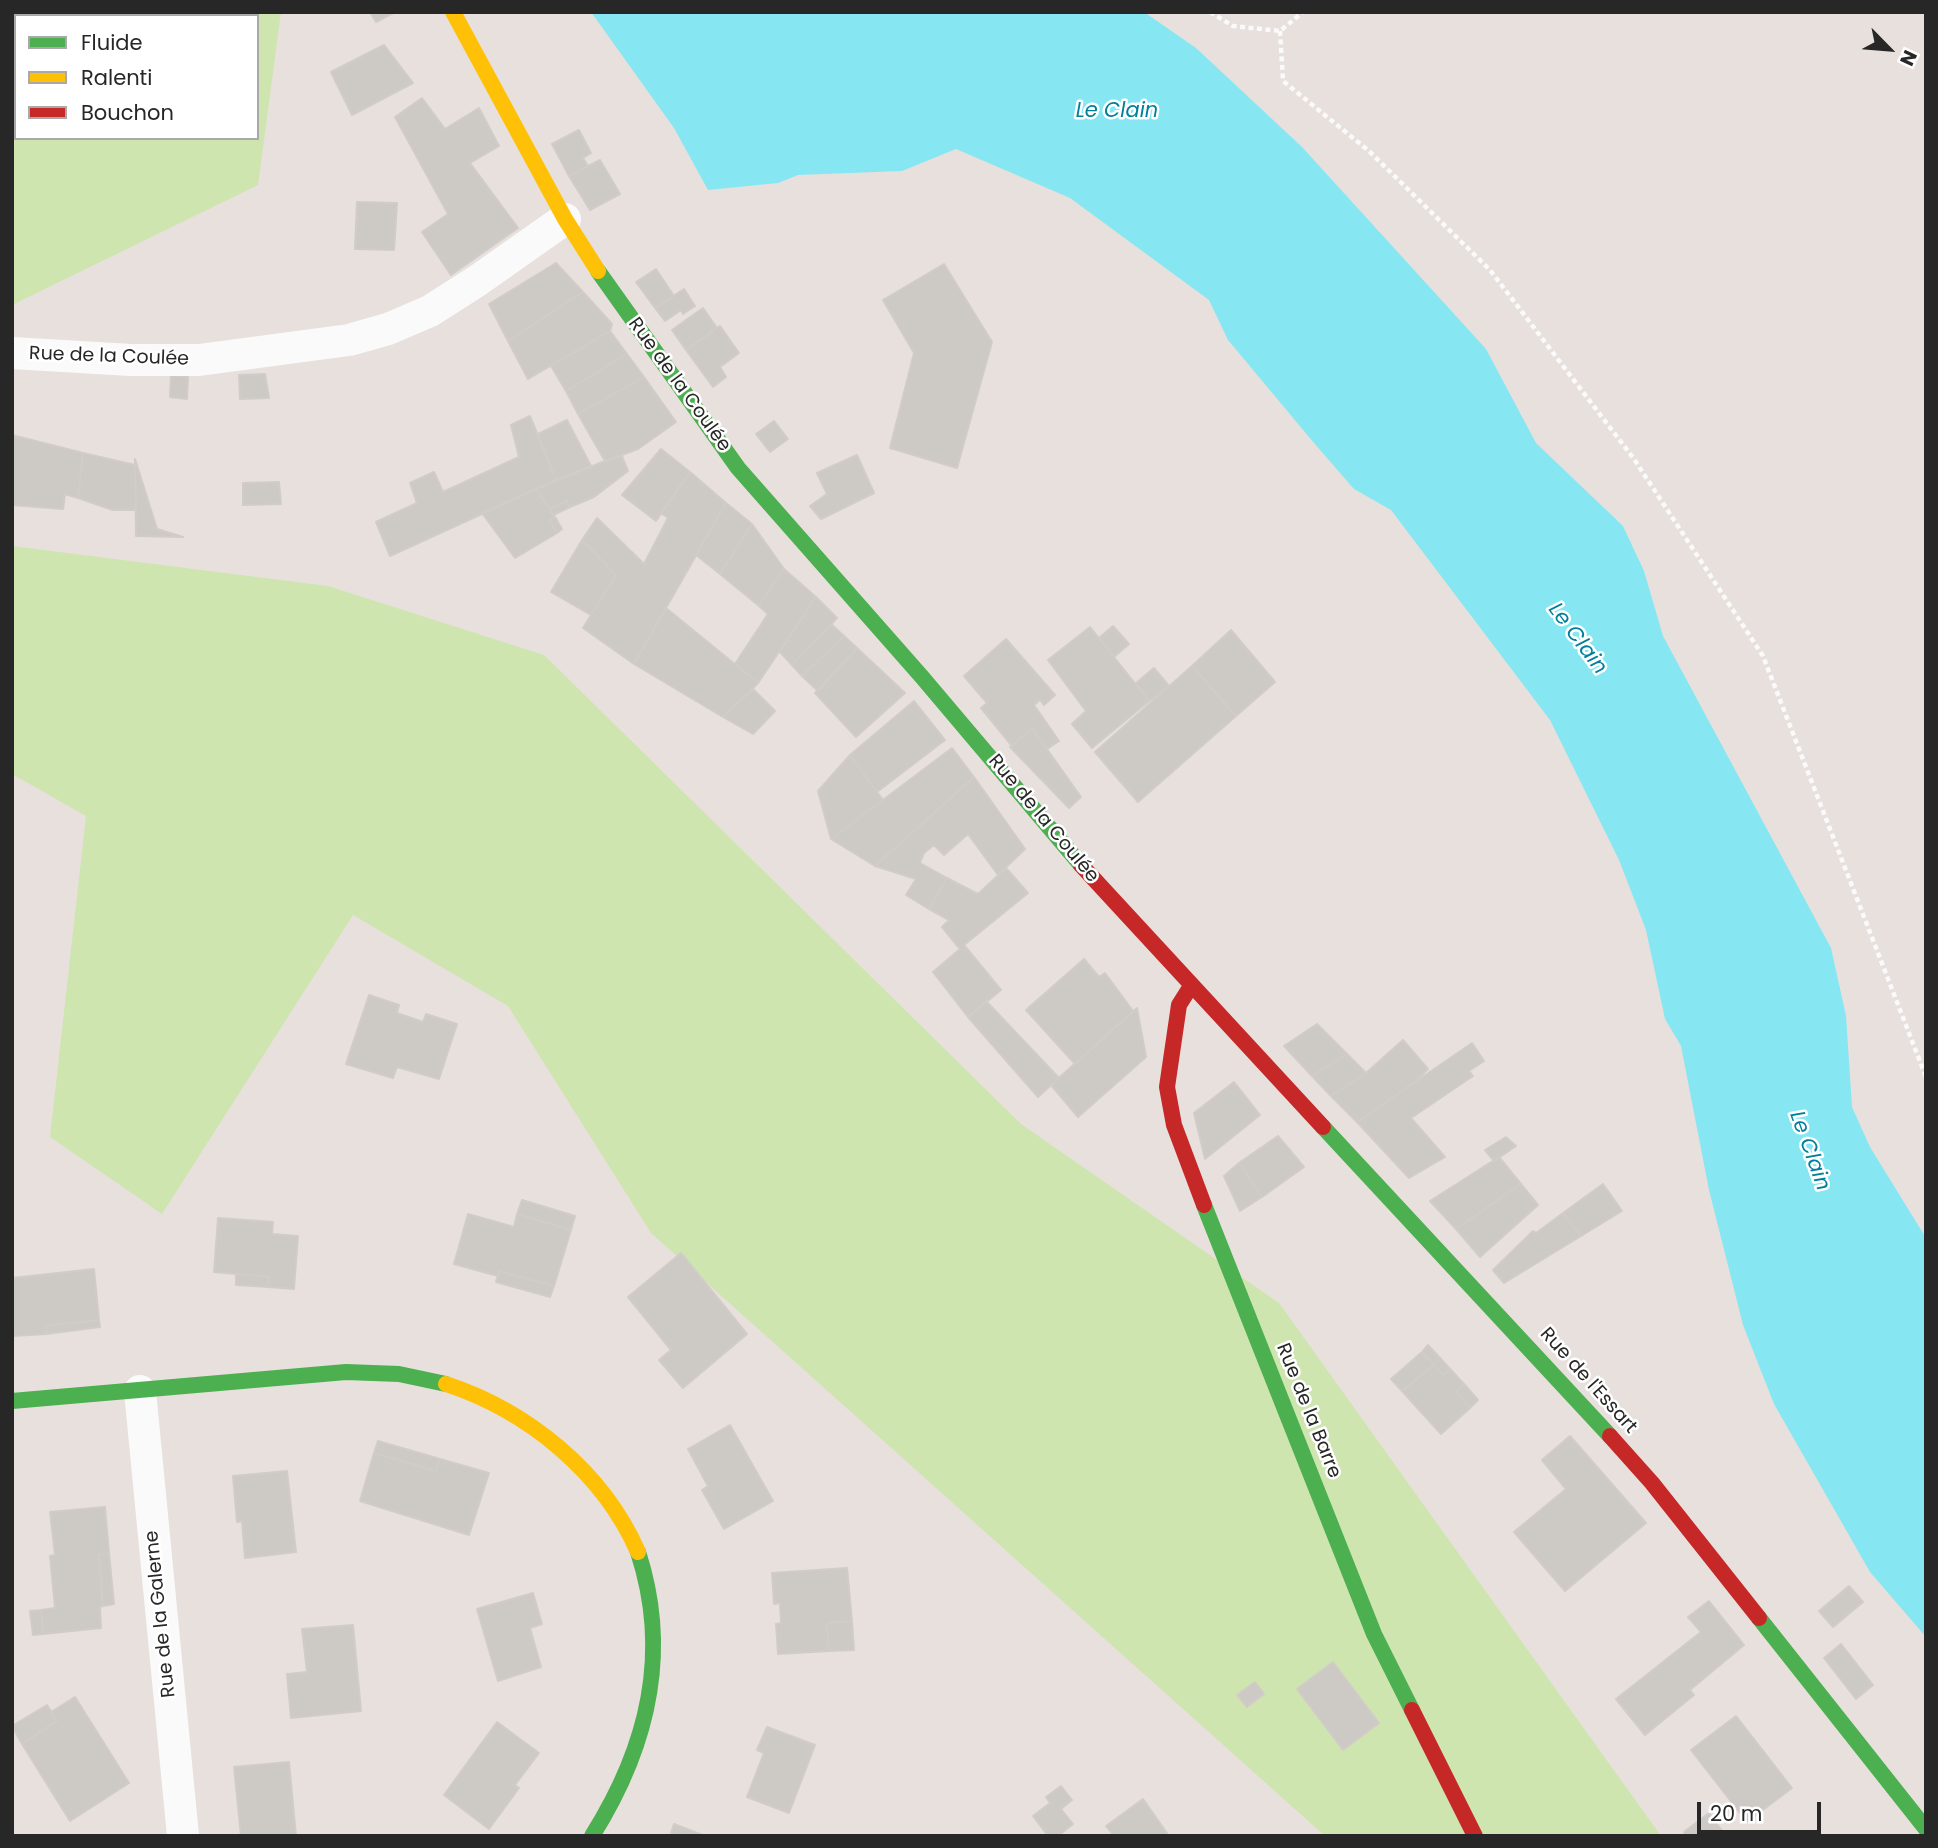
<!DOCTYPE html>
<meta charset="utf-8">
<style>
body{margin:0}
#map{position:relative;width:1938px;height:1848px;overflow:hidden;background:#e7e0dc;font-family:Poppins,sans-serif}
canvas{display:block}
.frame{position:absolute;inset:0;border:14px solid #272727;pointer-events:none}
.legend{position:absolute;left:14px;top:14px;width:245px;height:126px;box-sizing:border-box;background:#fff;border:2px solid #a9a9a9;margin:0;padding:9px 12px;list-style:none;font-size:21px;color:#272727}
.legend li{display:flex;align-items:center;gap:14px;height:35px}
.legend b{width:35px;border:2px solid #a9a9a9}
.north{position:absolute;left:1854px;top:14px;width:70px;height:70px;-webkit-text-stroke:5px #fff;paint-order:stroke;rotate:115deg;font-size:19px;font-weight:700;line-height:28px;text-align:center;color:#272727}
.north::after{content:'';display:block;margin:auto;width:24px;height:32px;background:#272727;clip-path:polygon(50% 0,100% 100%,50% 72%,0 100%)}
.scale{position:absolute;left:1697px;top:1802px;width:124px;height:32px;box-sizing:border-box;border:4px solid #272727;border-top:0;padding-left:9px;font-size:21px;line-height:24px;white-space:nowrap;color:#272727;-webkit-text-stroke:5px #fff;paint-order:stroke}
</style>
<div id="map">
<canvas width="1938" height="1848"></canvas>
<div class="frame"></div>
<ul class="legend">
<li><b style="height:9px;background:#4caf50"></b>Fluide</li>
<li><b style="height:9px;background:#ffc107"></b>Ralenti</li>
<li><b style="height:9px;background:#c62828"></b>Bouchon</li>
</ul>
<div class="north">N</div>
<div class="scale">20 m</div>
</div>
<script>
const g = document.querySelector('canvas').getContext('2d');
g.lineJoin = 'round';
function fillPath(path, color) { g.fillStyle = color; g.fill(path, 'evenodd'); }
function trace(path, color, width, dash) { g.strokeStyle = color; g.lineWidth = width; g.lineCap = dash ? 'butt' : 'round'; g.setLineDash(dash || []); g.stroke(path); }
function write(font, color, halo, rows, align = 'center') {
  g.font = font + ' Poppins,sans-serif'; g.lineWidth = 5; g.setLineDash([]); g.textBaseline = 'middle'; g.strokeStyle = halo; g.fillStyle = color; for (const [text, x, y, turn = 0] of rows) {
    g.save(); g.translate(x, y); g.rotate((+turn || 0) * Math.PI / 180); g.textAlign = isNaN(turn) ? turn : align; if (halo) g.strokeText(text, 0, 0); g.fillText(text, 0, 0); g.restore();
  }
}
const green = new Path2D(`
 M12,12h269l-23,173 -246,120zM16,16h241v122h-241z
 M12,546l316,40 216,69 477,469 258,179 382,533h-336l-674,-603 -143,-227 -155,-91 -191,299 -112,-77 36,-321 -74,-42z`);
const water = new Path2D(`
 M591,12h553l52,36 106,99 184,202 50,94 87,83 21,45 19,65 168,312 15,68 6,91 18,40 56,91v399l-56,-65 -96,-168 -31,-79 -34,-135 -28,-144 -16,-27 -19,-89 -27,-70 -69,-140 -159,-210 -37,-21 -40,-46 -86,-103 -19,-40 -139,-102 -114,-49 -54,22 -104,4 -20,8 -70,7 -34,-62z`);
const building = new Path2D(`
 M370,12h25l-19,10z
 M384,45l29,38 -61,32 -21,-43z
 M422,98l23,31 34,-21 20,38 -29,17 48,65 -67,47 -29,-43 26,-18 -53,-97z
 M579,130l12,23 -8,5 5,8 -19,10 -17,-32z
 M600,160l20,34 -30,16 -21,-34z
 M357,202l40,1 -3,47 -39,-1z
 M556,263l27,29 -75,49 -19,-37z
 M944,264l48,78 -35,126 -67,-20 24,-95 -31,-53z
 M656,269l18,27 -19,12 -19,-26z
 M684,289l11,17 -12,8 -2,-4 -16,11 -10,-13z
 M583,292l29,32 -2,7 -82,48 -20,-38z
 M703,308l14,20 -31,22 -14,-20z
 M720,326l19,27 -19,14 6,10 -13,10 -27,-37z
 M610,331l17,23 -61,37 -15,-25z
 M627,354l17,23 -66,37 -12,-23z
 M265,374l4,24 -29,1 -1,-24z
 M171,375l17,2 -1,22 -17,-2z
 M644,377l32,45 -38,27 -33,12 -27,-47z
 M530,416l26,64 -166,76 -14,-34 41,-19 -7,-20 24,-11 9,20 76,-35 -8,-32z
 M567,420l24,46 -35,14 -18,-46z
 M774,421l14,18 -18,13 -14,-18z
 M12,435l71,18 -5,45 -13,-4 -2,15 -51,-4z
 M661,449l29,23 -34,49 -34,-26z
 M83,453l52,12 1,45h-23l-35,-12z
 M857,455l17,38 -53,26 -11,-13 17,-12 -10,-21z
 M622,456l6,15 -34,26 -24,10 -3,-6 -18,8 -13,-20 69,-28z
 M135,459l22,70 26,8 -47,-1z
 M690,472l36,31 -92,161 -51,-36 33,-53 -34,-35 15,-22 47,46 24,-46 -7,-5z
 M279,482l2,22 -38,1v-22z
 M536,489l19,28 -6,3 8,13 -42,25 -33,-45z
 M567,501l3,6 -17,8 -4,-6z
 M726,503l26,21 -32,50 -24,-19z
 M555,517l7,12 -5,4 -8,-13z
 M752,524l32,45 -25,37 -39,-32z
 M582,540l34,35 -25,40 -40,-23z
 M784,569l32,28 -58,86 -23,-19 33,-50 -9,-8z
 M816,597l21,21 -45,47 -12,-13z
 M666,608l92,75 -35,34 -89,-53z
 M831,624l13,12 -42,40 -10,-11z
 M1113,626l16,18 -15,13 -15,-19z
 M1090,627l59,74 -57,47 -20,-24 14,-13 -38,-51z
 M1231,630l44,52 -39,34 -44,-50z
 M844,636l13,12 -39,43 -16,-15z
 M1006,639l49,56 -11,10 -4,-5 -6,5 25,36 -12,8 -15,-21 -20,18 -31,-38 6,-5 -23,-27z
 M857,648l48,45 -49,44 -41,-44z
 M1192,666l44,50 -98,86 -43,-50z
 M1154,668l15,18 -20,15 -13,-18z
 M753,689l22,22 -22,23 -30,-17z
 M914,701l31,39 -68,52 -27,-37z
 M1032,728l49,69 -12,11 -59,-61z
 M952,748l22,29 -99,89 -44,-27z
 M850,755l33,45 -52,39 -13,-48z
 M974,777l51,72 -27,26 -30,-41 -24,21 -10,-10 -10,8 -4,10 27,15 -18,31 -23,-14 10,-16 -41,-13z
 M1006,868l22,25 -64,52 37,45 -33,27 -35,-45 27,-23 -18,-22 7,-7 -20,-11 18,-31 31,16z
 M1084,959l15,18 6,-4 28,38 -58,53 -49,-54z
 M369,995l30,10 -2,8 26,9 3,-8 31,10 -18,55 -42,-12 -4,11 -47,-14z
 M986,1001l73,77 -21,19 -70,-80z
 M1137,1008l9,49 -68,60 -27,-32z
 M1317,1024l30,30 -35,22 -28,-30z
 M1403,1040l25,29 -13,13 -58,40 -26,-26 35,-23z
 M1472,1043l12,18 -15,10 4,5 -62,42 34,39 -36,21 -52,-56z
 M1347,1054l19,19 -35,23 -19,-20z
 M1234,1082l26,33 -55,44 -11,-46z
 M1278,1136l26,31 -42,30 -23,-34z
 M1506,1137l10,9 -22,15 -9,-11z
 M1499,1157l22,27 -65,45 -26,-28z
 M1239,1163l23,34 -22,14 -16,-35z
 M1521,1184l17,21 -58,52 -24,-28z
 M1603,1184l19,27 -41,25 -18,-23z
 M522,1200l53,16 -4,14 -54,-16z
 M1563,1213l18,23 -77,47 -11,-13 40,-39 3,2z
 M468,1214l46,13 3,-13 54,16 -17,56 -55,-15 -1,5 -44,-12z
 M218,1218l55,4 -1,12 26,2 -4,53 -26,-2 1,-10 -55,-5z
 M681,1253l66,81 -64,54 -24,-28 12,-10 -43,-53z
 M94,1269l5,51 -54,6 1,8 -34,2v-58z
 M499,1271l55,15 -4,11 -54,-15z
 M236,1274l33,3 -1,10 -32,-2z
 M99,1320l1,7 -54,7 -1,-8z
 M1428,1345l13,14 -7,6 -12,-13z
 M1422,1352l12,13 -32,26 -11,-12z
 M1441,1359l9,10 -7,6 -9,-10z
 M1434,1365l9,10 7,-6 14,15 -8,8 14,16 -29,26 -39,-43z
 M1464,1384l14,16 -8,8 -14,-16z
 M730,1425l43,76 -49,28 -22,-39 6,-4 -20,-37z
 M1570,1436l76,87 -81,68 -51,-59 52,-43 -24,-29z
 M378,1441l62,18 -4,12 -62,-18z
 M374,1453l62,18 4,-12 49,14 -20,62 -109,-34z
 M287,1471l9,81 -51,6 -3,-37 -5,1 -4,-46z
 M105,1507l4,46 -10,2 4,51 -3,1 1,21 -58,6 -2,-24 14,-2 -5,-52 5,-1 -5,-43z
 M109,1553l5,51 -11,2 -4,-51z
 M847,1568l5,53 -25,2 2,28 -51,3 -2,-30 5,-1 -1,-20 -6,1 -2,-31z
 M1849,1586l14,16 -30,25 -14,-16z
 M533,1593l9,31 -12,4 11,39 -43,14 -21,-72z
 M1709,1601l35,44 -54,45 4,5 -49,40 -29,-36 85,-67 -13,-15z
 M41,1610l2,24 -10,1 -3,-24z
 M852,1621l2,29 -25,1 -2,-28z
 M353,1625l8,86 -70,7 -4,-44 20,-2 -5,-43z
 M1841,1644l32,41 -17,14 -32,-41z
 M1333,1662l46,61 -36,27 -46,-61z
 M1255,1682l9,12 -17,13 -10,-12z
 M75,1697l54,86 -59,38 -48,-77 35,-23 -6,-9z
 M47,1705l10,16 -35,23 -10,-18z
 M1736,1716l56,72 -45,34 -56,-72z
 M497,1722l42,31 -24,32 4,3 -30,41 -45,-34z
 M767,1727l48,18 -26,68 -42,-16 17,-44 -7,-3z
 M289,1762l7,74h-55l-7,-69z
 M1061,1786l11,14 -11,9 12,15 -15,12h-10l-15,-20 17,-13 -4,-6z
 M1143,1799l26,37h-55l-8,-10z
 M1709,1813l17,23h-40l-2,-4z
 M674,1824l31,12h-35z`);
const path = new Path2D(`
 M1210,12l23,14 47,5 23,-19
 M1280,31l3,50 86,70 121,119 144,189 129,197 163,421`);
const street = new Path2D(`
 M12,353l119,7h68l150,-20 39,-11 42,-18 47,-30 88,-62
 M140,1391l43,445`);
const fast = new Path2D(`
 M598,271l140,197 184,209 159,188
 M1323,1127l287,309
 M1204,1205l170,429 38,76
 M12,1401l334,-29 53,2 47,10
 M1759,1618l167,211
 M592,1836c56,-89 79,-183 46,-284`);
const slow = new Path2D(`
 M453,12l112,207 33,52
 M446,1384c82,27 157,88 192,168`);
const jam = new Path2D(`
 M1081,865l242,262
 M1191,986l-12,19 -12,82 7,38 30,80
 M1610,1436l42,47 107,135
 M1412,1710l63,126`);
const streetNames = [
 ["Rue de la Coulée",109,357,2],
 ["Rue de la Coulée",679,385,54],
 ["Rue de la Coulée",1043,819,50],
 ["Rue de l'Essart",1588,1381,48],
 ["Rue de la Barre",1308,1411,68],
 ["Rue de la Galerne",161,1614,-96]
];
const waterNames = [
 ["Le Clain",1117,112],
 ["Le Clain",1577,639,53],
 ["Le Clain",1809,1151,70]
];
fillPath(green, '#cfe5b0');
fillPath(water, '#86e7f2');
fillPath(building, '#cdc9c5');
trace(building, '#d2ccc8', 2);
trace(path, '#fbfafa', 4.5, [5, 3.5]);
trace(street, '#fbfafa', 32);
trace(fast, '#4caf50', 16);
trace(slow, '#ffc107', 16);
trace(jam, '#c62828', 16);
write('19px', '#272727', '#fff', streetNames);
write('italic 21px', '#017f9c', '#fff', waterNames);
</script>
